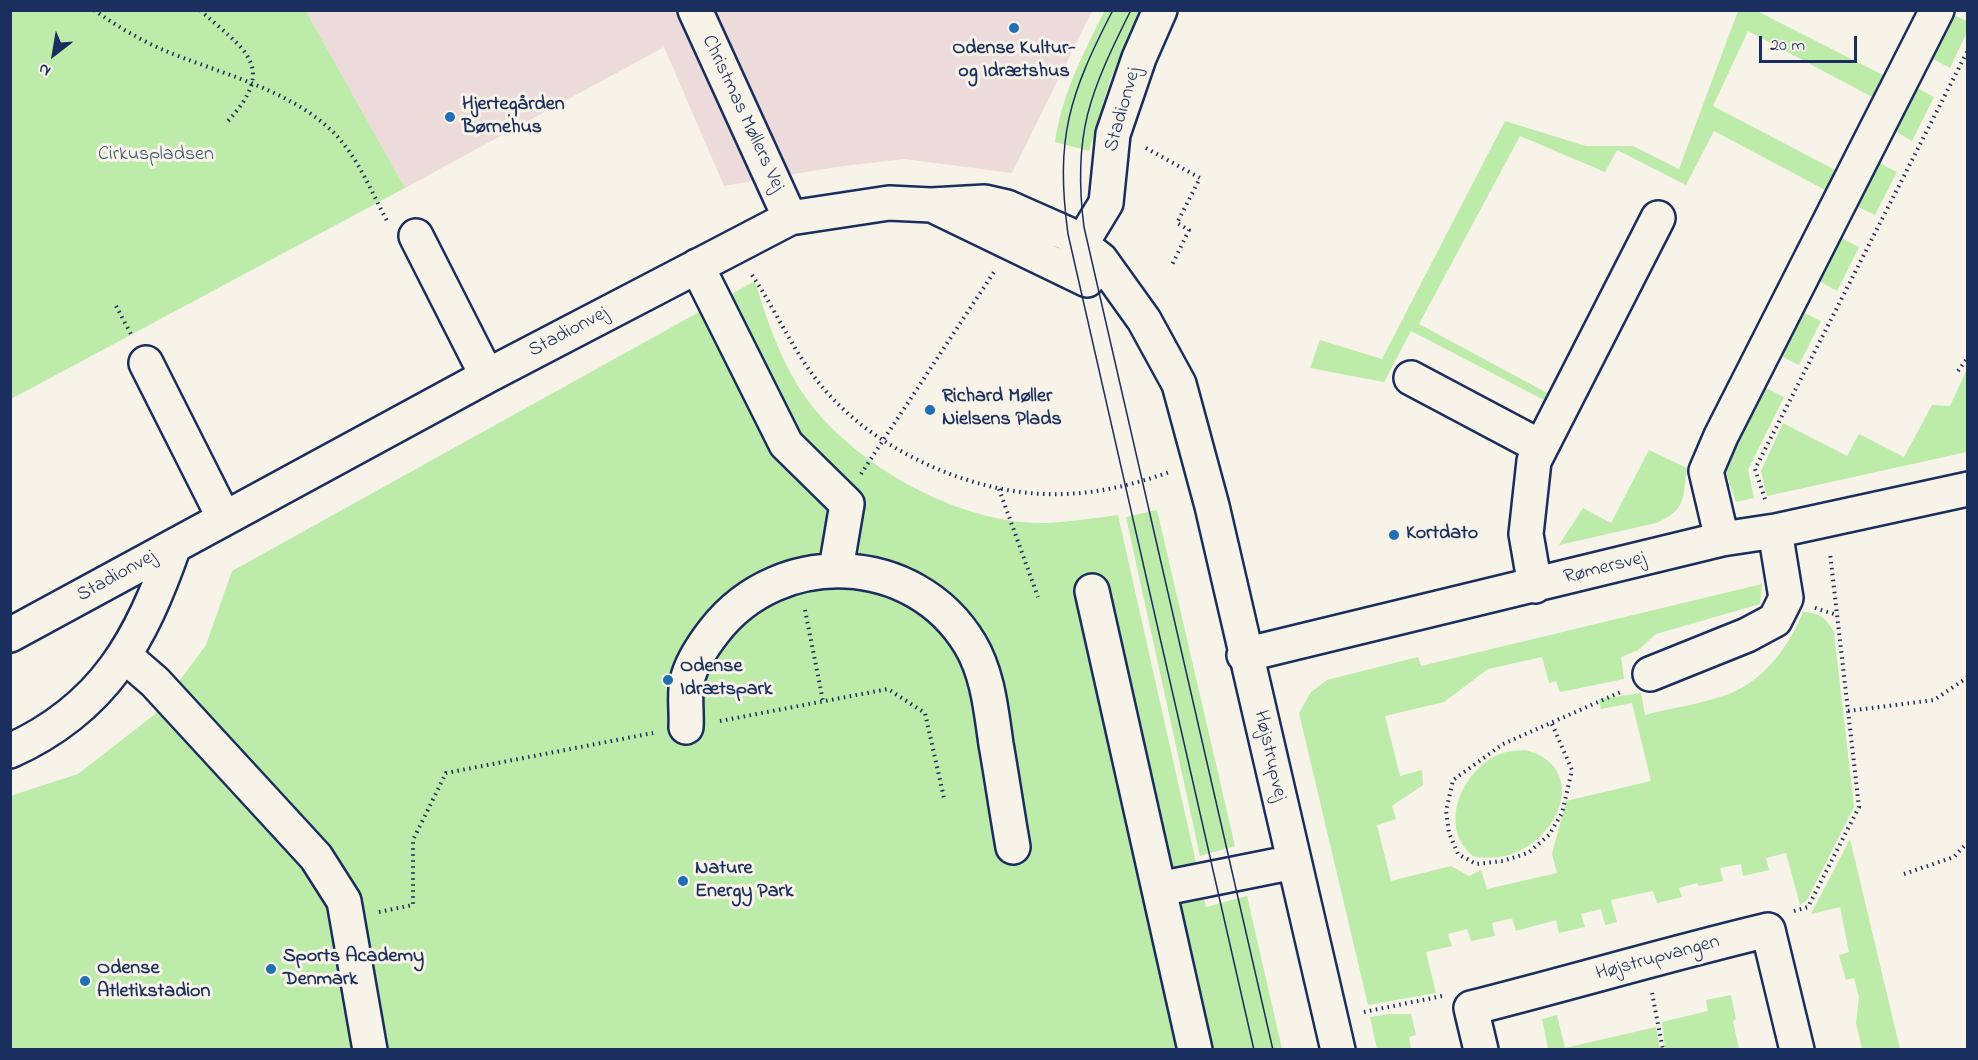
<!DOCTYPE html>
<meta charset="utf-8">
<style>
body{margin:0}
#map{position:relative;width:1978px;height:1060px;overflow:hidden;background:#f7f3e8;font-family:"Indie Flower",sans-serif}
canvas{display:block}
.frame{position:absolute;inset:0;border:12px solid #1b2f5e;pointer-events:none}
.north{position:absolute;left:24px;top:24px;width:60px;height:60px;-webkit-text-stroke:4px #f7f3e8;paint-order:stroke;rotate:211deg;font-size:16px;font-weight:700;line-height:24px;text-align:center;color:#1b2f5e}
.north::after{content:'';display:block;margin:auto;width:21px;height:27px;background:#1b2f5e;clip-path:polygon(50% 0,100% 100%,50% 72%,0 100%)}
.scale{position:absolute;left:1759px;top:36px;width:98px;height:27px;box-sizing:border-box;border:3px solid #1b2f5e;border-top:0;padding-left:8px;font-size:18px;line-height:21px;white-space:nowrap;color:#1b2f5e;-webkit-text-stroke:4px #f7f3e8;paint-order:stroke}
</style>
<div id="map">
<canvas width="1978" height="1060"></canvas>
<div class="frame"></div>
<div class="north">N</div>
<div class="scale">20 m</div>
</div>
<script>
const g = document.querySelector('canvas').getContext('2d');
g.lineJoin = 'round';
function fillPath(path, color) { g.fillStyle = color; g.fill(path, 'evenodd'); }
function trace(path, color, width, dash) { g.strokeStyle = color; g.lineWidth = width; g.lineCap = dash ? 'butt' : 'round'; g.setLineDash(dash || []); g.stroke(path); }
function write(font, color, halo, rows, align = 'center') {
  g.font = font + ' "Indie Flower",sans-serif'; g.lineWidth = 6; g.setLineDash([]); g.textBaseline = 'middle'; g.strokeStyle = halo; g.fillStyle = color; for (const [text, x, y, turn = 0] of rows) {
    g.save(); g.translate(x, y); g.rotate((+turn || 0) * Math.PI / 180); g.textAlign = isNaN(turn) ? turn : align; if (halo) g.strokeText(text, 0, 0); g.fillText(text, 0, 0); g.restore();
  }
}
const built = new Path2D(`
 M306,11h786l-80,162 -108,-14 -68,8 -112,19 -60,-139 -259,141z`);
const green = new Path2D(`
 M1105,10l36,1 -31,69 -21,71 -34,-9c7,-48 28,-88 50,-132z
 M10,11h296l99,177 -394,211z
 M1738,11h19l128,65 -11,22 -126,-67 -35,75 124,65 -10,20 -113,-60 -28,54 -69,-35 -12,22 -85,-36 -101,188 130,70 -3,7 -135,-70 -27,51 -74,-14 10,-28 62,19 123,-238 81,25h47l46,23z
 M1952,14l15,7v11l-17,36 -17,-9 -5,-7z
 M1917,88l17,9 -22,44 -17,-10 -3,-5 19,-36z
 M1879,163l18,9 -22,43 -19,-9 17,-42z
 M1841,238l18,9 -22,44 -18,-10 -2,-5 18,-37z
 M755,281c11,37 23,72 43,105 46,75 160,139 247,137 25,-1 49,-5 73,-8l88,392 41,-11 35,153h-1271l-1,-253 68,-22 76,-59 52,-70 26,-74z
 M1803,312l18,9 -22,44 -18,-9 -2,-6 19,-36z
 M1967,369v83l-200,44 -6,-25 22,-48 64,33 12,-22 45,23 28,-52 18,1z
 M1766,388l18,9 -36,73 6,28 -18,4 -11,-32 3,-13 32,-68z
 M1649,450l38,18c-5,30 1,41 -31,55l-97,22 24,-37 28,15z
 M1157,510l78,336 -35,10 -74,-339z
 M1762,584l-2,20 -104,30 -18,16 -17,7 3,22 -64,13 -4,-11 -7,2 -7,-26 -54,12 -44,33 -59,14 15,60 22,-6 1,15 -31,21 4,13 -19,6 14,56 60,-15 18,10 12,-6 6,19 70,-16 -5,-19 14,-53 85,-20 -19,-78 -31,6 -2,-10 42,-6 4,22c29,-8 73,-13 98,-28 27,-15 49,-47 60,-75 16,0 23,6 31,20l20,175 -47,93 -7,5 -14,-52 -20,5 3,12 -26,6 -2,-12 -21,4 3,13 -24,5 -2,-3 -18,5 3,9 -25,6 -4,-12 -42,9 6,22 -12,3 -4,-16 -20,5 4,13 -26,6 -3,-13 -40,11 -4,-13 -20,5 3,13 -24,5 -4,-12 -19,5 4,12 -26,6 10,41 -68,12 -69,-292 12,-21 16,-12 91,-23 3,9z
 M1525,750c77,19 21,123 -52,106 -38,-31 -8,-93 33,-104 6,-2 13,-1 19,-2z
 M1850,839l50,210h-38l-6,-26 3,-26 -5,-19 -8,2 -7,-25 10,-3 -9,-45 -29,7z
 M1731,995l5,24 -3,2 6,28h-74l-3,-27 46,-11 -2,-11z
 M1390,1014h21l5,21 -7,2 2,12h-34l-7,-32z
 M1557,1015l8,33 91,-21 4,22h-112l-6,-30z`);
const path = new Path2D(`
 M94,10c21,15 43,28 67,39 56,24 131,40 175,86 23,25 35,56 51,86
 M200,10c44,40 79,56 27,112
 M1146,148l54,30 -23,45 12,7 -18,37
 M752,275c29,43 45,87 82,125 54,57 151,98 230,94 37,-1 71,-10 106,-22
 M116,306l16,30
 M1958,371l8,-11 2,1
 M861,474l133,-202
 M999,489l39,108
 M1765,499l-10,-30 213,-419
 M1815,608l22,7
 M805,610l18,91
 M1848,711l86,-11 34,-23
 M720,721l168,-32 37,24 19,85
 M1552,724l20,46 -10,43 -13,22 -21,18 -25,8 -27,3 -18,-10 -9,-21 -3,-22 7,-31 50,-36 120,-53
 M1904,874l50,-17 14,-15
 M1794,911l14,-4 51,-100 -29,-254
 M379,912l34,-7v-65l33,-67 207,-40
 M1652,993l11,57
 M1364,1012l78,-16`);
const minor = new Path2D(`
 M695,10l95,208
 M936,207l151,73
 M416,236l71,140
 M697,266l89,178 61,60 -11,65
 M1066,269l40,-66 7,-69 26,-76 21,-48
 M146,363l78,155
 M1411,378l130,69
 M1722,539l-16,-68 15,-35 216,-426
 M1535,586l-9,-52 8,-73 124,-243
 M1092,591l103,459
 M10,635l477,-259 303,-158 99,-15 42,2 54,-3 22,5 61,27 33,26 43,60 35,64 33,122 126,544
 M1244,655l478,-116 53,-8 193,-42
 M125,656l30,26 161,175 28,44 26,149
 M1650,674l97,-39 28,-15 11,-22 -11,-67
 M686,727c1,-14 -2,-32 1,-46 4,-18 17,-37 28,-51 65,-83 199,-79 255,14 18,30 21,66 26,100 6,34 11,69 17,103
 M10,751c95,-43 131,-111 164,-205
 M1159,889l135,-27
 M1481,1050l-10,-42c99,-25 197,-54 297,-78l29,120`);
const tram = new Path2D(`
 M1113,10c-44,85 -58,128 -45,224l186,816
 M1131,10c-41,82 -59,124 -47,217l189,823`);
const markers = [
 [1014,28,6,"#1f6fb2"],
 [450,117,6,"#1f6fb2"],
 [930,410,6,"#1f6fb2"],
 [1394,535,6,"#1f6fb2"],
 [668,680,6,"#1f6fb2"],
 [683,881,6,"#1f6fb2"],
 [271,969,6,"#1f6fb2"],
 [85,981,6,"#1f6fb2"]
];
const poiNames = [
 ["Odense Kultur-",1014,50,"center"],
 ["og Idrætshus",1014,73,"center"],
 ["Hjertegården",462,106],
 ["Børnehus",462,129],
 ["Richard Møller",942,398],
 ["Nielsens Plads",942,421],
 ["Kortdato",1406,535],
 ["Odense",680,668],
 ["Idrætspark",680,691],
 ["Nature",695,870],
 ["Energy Park",695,893],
 ["Sports Academy",283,958],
 ["Denmark",283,981],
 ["Odense",97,970],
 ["Atletikstadion",97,993]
];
const streetNames = [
 ["Stadionvej",1124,110,-74],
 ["Christmas Møllers Vej",742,114,65],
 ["Stadionvej",569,333,-28],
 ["Rømersvej",1605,569,-14],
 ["Stadionvej",117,577,-29],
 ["Højstrupvej",1269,756,77],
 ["Højstrupvangen",1658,959,-15]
];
const parkNames = [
 ["Cirkuspladsen",156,156]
];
fillPath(built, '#eddbdb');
fillPath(green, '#bdeba9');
trace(minor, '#1b2f5e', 38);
trace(path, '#1b2f5e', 4, [1.5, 4.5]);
trace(minor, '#f7f3e8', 33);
trace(tram, '#1b2f5e', 1.5);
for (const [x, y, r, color] of markers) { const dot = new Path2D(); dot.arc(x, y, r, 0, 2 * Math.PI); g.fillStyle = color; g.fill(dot); trace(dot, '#f7f3e8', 2); }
write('bold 20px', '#1b2f5e', '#f7f3e8', poiNames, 'left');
write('20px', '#1b2f5e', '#f7f3e8', streetNames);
write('20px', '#3b556d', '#f7f3e8', parkNames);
</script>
